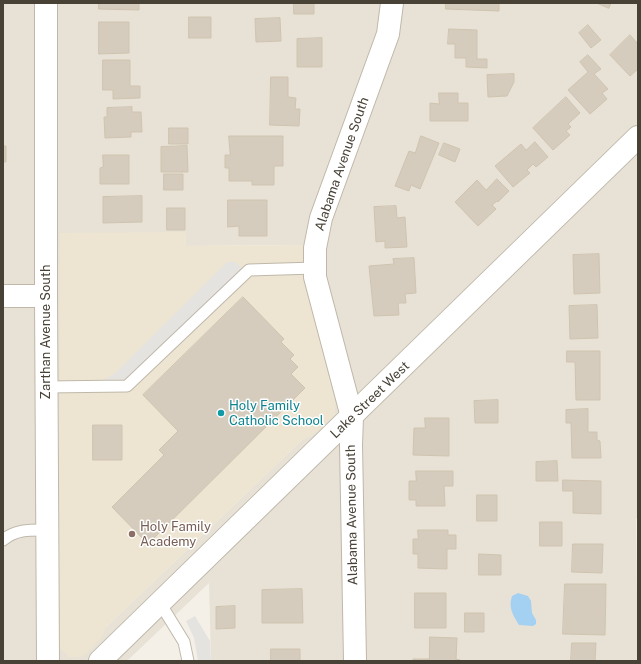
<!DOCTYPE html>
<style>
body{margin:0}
#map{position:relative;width:641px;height:664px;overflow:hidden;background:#f4f0e8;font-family:"Public Sans",sans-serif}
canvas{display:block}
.frame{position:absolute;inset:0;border:4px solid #474136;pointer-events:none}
</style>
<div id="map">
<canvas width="641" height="664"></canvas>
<div class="frame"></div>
</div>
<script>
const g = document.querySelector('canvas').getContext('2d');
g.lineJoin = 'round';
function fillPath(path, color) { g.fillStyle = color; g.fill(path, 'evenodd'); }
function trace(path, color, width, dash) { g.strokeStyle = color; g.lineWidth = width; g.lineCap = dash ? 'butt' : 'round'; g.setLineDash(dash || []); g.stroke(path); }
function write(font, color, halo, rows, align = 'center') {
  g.font = font + ' "Public Sans",sans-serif'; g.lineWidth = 3; g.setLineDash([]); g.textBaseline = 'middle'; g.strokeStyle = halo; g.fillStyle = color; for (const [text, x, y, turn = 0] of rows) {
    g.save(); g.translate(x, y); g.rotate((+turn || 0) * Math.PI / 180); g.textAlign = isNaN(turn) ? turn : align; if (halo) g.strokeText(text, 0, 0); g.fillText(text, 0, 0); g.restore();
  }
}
const residential = new Path2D(`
 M3,3h635v515l-2,1 2,142h-427l-2,-78 -82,78h-124zM185,232l1,14 120,-1 -1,38 30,120 -23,32 -9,4 -198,189z`);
const education = new Path2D(`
 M185,232l1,14 120,-1 -1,38 30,120v11l-19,19 -13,6 -198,189 -3,9 -15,16 -6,4h-12l-10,-10 1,-414z`);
const parking = new Path2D(`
 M227,262h9l7,8 -115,109 -24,1 10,-6z
 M195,616l15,25 1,20h-13l-4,-23 -8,-17z`);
const water = new Path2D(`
 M518,593l10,3 3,5 1,12 4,7v4l-3,2 -14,-1c-6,-10 -11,-17 -7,-29z`);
const building = new Path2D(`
 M99,3h40v7l-40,-1z
 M294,3h20v11h-20z
 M446,3h53v8l-53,-2z
 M597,3h14l-2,5z
 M189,17h22v21h-22z
 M280,18l1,23 -25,1 -1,-23z
 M99,22h30v31l-30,1z
 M588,25l13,15 -10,8 -12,-15z
 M449,29l28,1v29h10v9l-21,-1v-9h-11v-14h-7z
 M630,35l8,9v25l-8,7 -20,-21z
 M322,38v29h-25v-28z
 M588,55l13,14 -7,5 14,15 -6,4 5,6 -17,15 -22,-24 20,-18 -8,-10z
 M103,60h27v26h10v12l-27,1v-9h-10z
 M514,74v8l-7,14 -19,1 -1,-22z
 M271,77h17v20l8,1 -1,11h5l-1,17 -29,-1z
 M439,93h19v10h10v18h-38v-18l9,1z
 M566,97l14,16 -12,11 3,3 -5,4 4,4 -17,15 -20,-22z
 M132,107v5h9l1,20h-11v5l-26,1 -1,-21h3v-9z
 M169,128h19v16h-19z
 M229,136h54v30h-9v19h-22v-4h-23v-13h-4v-13h5z
 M421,136l18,7 -19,46 -9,-4 -2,6 -14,-5 14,-35 6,2z
 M535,142l13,15 -12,10 -3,-3 -6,6 3,3 -17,14 -18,-21 26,-22 5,6z
 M444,143l16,6 -5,13 -16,-7z
 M3,146h3v16h-3z
 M187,146l1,26h-27v-25z
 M103,155h26v29h-29v-16l3,-1z
 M164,174h19v16h-19z
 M497,179l12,12 -11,11 -1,-1 -5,4 4,4 -18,17 -23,-24 22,-22 9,10z
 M142,196v26l-39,1v-26z
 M228,200h39v36h-28v-10l-11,1z
 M396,206l1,12 8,-1 2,30 -22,1v-7l-9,1 -2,-35z
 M167,208h18v22h-18z
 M599,254l1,39 -26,1 -1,-39z
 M414,258l2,35 -11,1 1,9h-8l1,12 -25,1 -5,-50 25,-2 -1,-5z
 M243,297l41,42 -3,3 13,13 -4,4 8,8 -7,7 14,14 -157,156 -36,-37 52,-52 -5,-5 19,-19 -35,-36z
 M597,305l1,33 -28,1 -1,-33z
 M567,351h33v49h-24l-1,-38h-8z
 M498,400v23h-23l-1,-22z
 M588,409v23h9v8l3,1 1,17h-29l-1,-35h-5v-13z
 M425,418h24v38l-36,-1 1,-27h11z
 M93,425h29v35h-29z
 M557,461l1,20h-22v-19z
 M416,471h37v15h-9l1,20h-29v-6h-7v-19h7z
 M563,480l38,1v33l-28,-1v-22h-10z
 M477,495h20v26h-20z
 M540,522h22v24h-22z
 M418,530h30v5h8v14h-9v20l-29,-1v-14h-5v-15h5z
 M573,544h30l-1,29 -30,-1z
 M479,554l22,1v20h-22z
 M565,584h41l-1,51 -42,-1z
 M302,589l1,34h-41v-33z
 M415,593h31v35h-31z
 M235,606v22l-19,1v-22z
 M465,613h19v19h-19z
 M430,637l27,1 -1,21 7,2h-50v-2h16z
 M572,643h24l-1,18h-24z
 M271,649h29v12h-29z`);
const service = new Path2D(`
 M46,387l81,-1 122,-116 66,-2
 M3,540c13,-11 28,-10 44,-10
 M160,603l24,39 4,19`);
const minor = new Path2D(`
 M46,3v293l2,365
 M3,296h43
 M355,661l-4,-216 1,-28 -37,-140v-29l6,-30 67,-184 4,-31`);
const tertiary = new Path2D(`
 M100,661l538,-524`);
const markers = [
 [221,413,4,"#0f9aa8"],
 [132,534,4,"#8d6e63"]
];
const streetNames = [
 ["Alabama Avenue South",342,164,-71],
 ["Zarthan Avenue South",46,332,-90],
 ["Lake Street West",370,400,-44],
 ["Alabama Avenue South",352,515,-91]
];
const cultureNames = [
 ["Holy Family",229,406],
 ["Catholic School",229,421]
];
const educationNames = [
 ["Holy Family",140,527],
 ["Academy",140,542]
];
fillPath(residential, '#e8e2d6');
fillPath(education, '#ede5d2');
fillPath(parking, '#e5e3e0');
fillPath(water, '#a4d1f1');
fillPath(building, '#d6ccbd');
trace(building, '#d0c4b0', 1);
trace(service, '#bfb8aa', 13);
trace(minor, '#bfb8aa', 24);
trace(tertiary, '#bfb8aa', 24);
trace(service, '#fff', 11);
trace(minor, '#fff', 22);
trace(tertiary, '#fff', 22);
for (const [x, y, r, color] of markers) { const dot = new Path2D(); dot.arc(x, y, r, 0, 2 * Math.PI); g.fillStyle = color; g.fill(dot); trace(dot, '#fff', 1.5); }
write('13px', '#474136', '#fff', streetNames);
write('13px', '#0d838f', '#fff', cultureNames, 'left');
write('13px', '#785e54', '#fff', educationNames, 'left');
</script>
